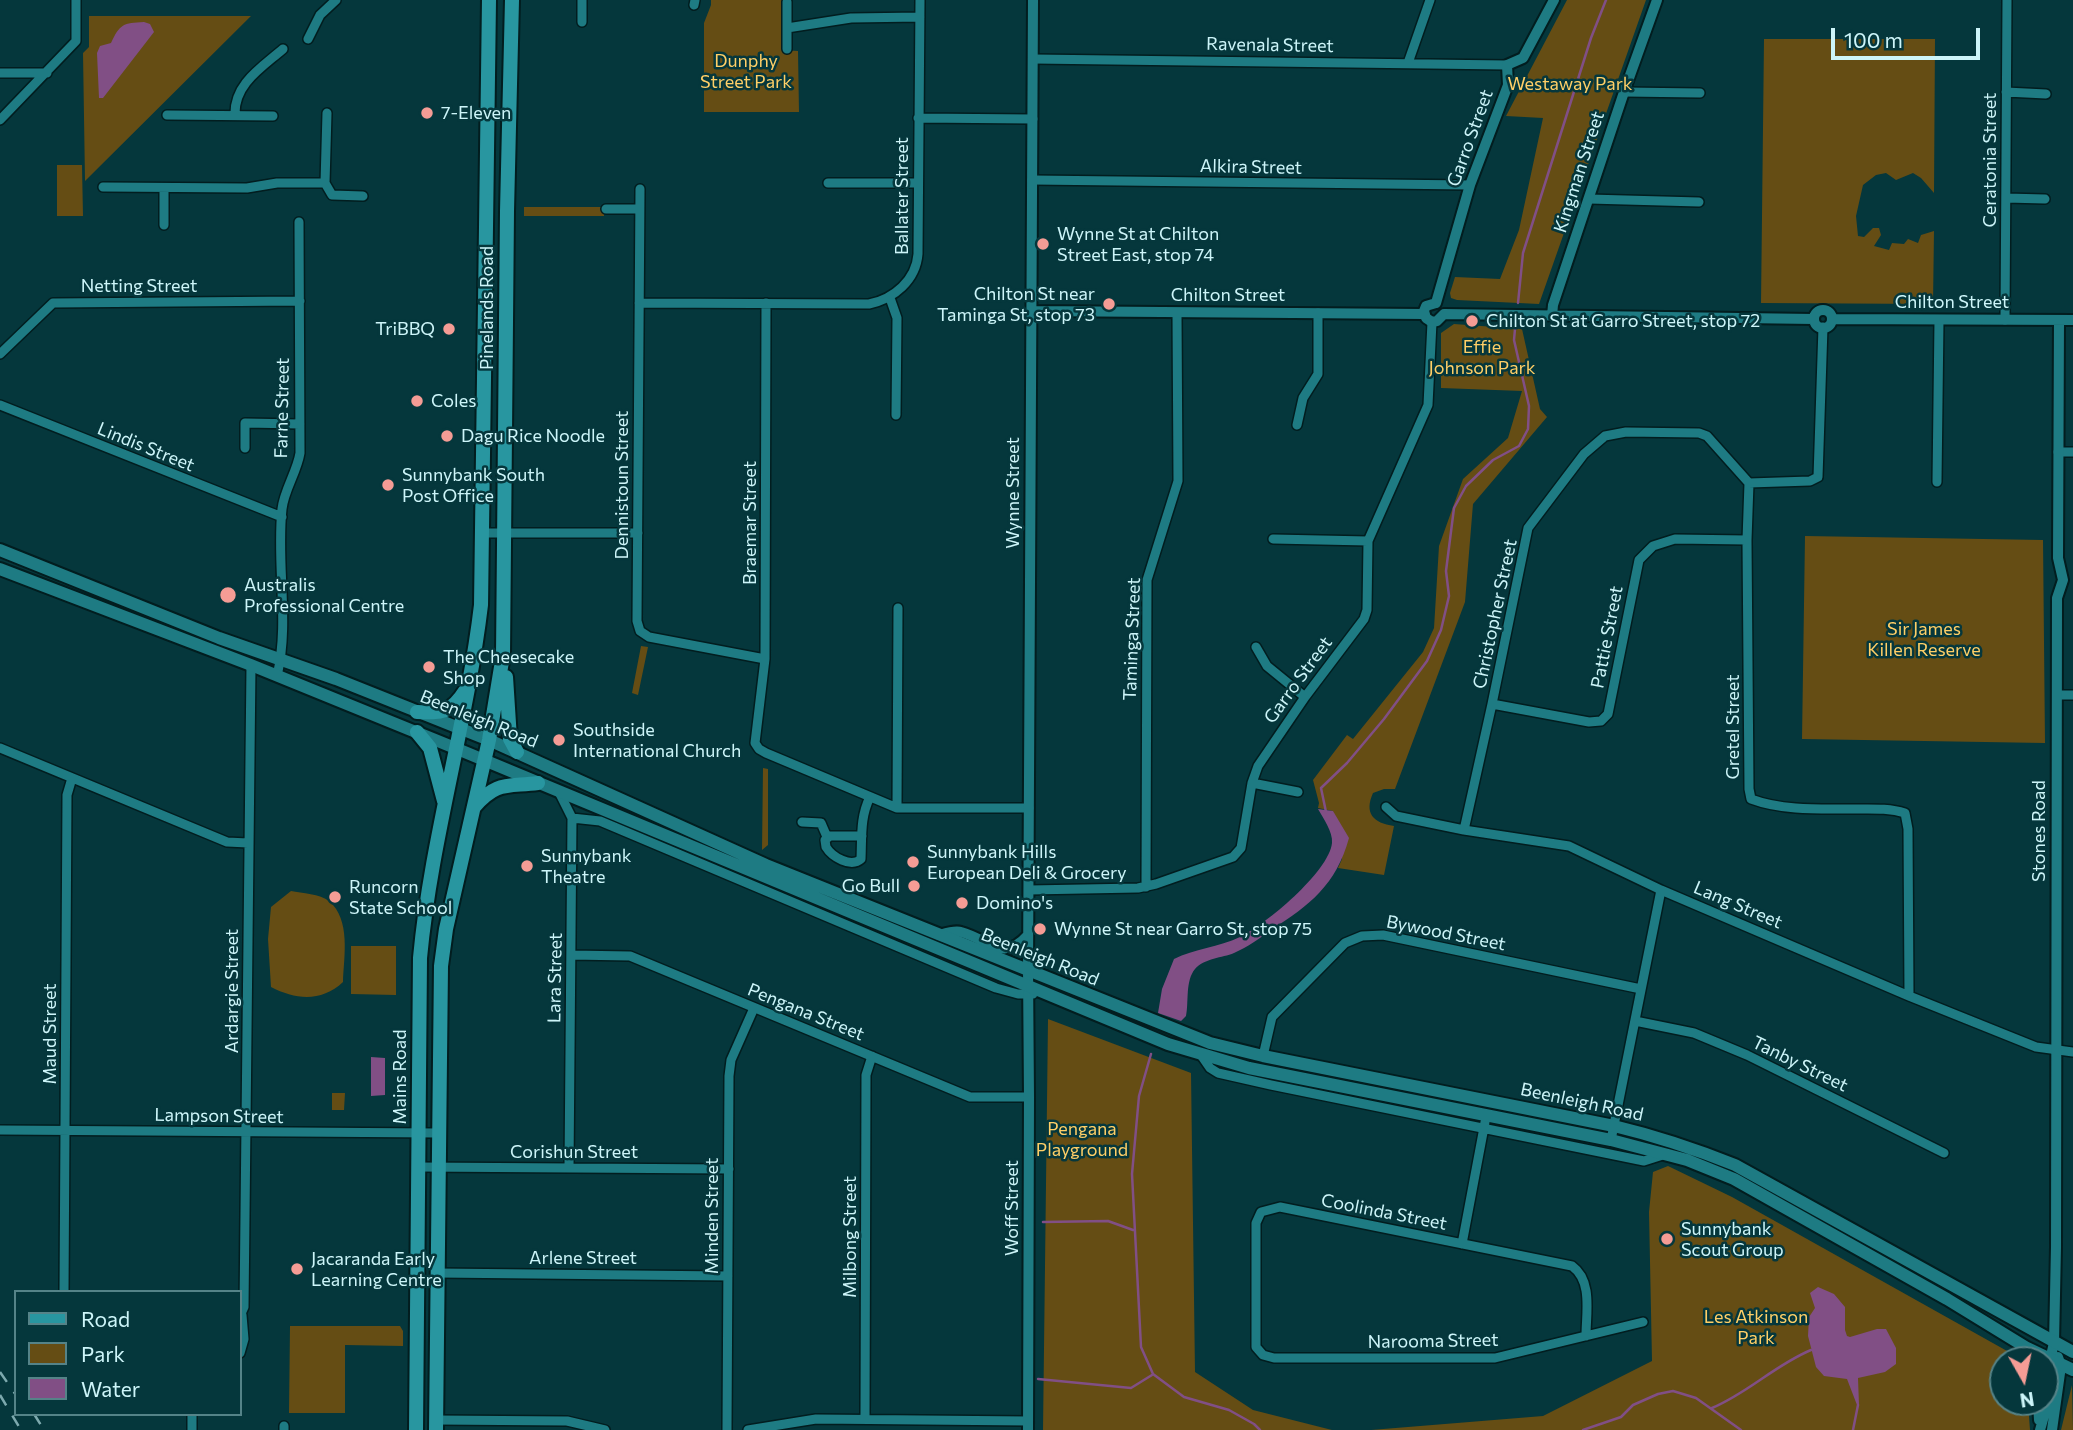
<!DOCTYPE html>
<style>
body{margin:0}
#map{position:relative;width:2073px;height:1430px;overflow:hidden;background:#05373c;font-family:Commissioner,sans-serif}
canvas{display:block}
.legend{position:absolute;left:14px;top:1290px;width:228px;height:126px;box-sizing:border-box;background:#05373c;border:2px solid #558388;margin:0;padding:9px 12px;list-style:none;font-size:21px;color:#cdf5f9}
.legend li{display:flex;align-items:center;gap:14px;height:35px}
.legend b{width:35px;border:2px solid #558388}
.north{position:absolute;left:1989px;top:1346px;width:70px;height:70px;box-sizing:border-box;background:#05373c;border:2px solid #558388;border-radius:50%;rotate:171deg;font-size:19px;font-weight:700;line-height:28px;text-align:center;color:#cdf5f9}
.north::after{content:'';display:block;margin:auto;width:24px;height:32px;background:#f59c95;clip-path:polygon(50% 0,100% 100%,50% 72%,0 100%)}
.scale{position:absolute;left:1831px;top:28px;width:149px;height:32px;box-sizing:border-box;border:4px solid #cdf5f9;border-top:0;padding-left:9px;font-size:21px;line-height:24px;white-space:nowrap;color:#cdf5f9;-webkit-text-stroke:5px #05373c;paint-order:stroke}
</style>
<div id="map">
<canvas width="2073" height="1430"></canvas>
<ul class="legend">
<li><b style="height:9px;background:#2896a0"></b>Road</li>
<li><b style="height:19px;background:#654d14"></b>Park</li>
<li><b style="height:19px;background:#814f85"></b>Water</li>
</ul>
<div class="north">N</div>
<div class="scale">100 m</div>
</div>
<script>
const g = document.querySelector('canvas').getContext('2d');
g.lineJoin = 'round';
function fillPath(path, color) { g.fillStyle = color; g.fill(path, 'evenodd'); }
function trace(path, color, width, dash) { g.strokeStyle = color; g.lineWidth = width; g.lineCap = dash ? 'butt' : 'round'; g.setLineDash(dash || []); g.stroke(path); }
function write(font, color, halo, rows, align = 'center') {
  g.font = font + ' Commissioner,sans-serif'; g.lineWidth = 5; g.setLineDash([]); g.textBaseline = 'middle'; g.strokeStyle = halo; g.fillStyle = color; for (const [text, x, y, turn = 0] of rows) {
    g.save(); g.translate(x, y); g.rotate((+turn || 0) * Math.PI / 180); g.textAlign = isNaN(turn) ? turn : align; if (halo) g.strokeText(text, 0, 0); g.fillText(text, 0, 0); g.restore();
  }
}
const green = new Path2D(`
 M711,0h72l-1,50 16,1 1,61h-95v-89l7,-18z
 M1567,0h79l-107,304 -82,-4 -6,-2 -1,-5 5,-16 45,2 19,-49 24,-112 -37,-2z
 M89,16h162l-166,165 -2,-128 6,-6z
 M1764,39h171l-1,154 -13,-15 -8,-5 -17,7 -10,-7 -10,2 -13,10 -7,31 2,20 6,1 9,-9h6l2,7 -7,11 15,4 3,-7 12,1 4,-5 10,4 3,-8 13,-4 -1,73 -172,-1z
 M57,165h25l1,51h-26z
 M524,207h80v9h-80z
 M1454,324l68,5 18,80 7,8 -74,87 -8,98 -70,187h-11l-11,4c-9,20 0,30 21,33l-10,49 -46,-7 4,-9 -9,-48 -15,-3 1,-5 -6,-23 34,-45 6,4 70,-87 11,-24 5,-82 24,-67 45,-41 14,-47 -81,-3v-55z
 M1805,536l238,4 2,203 -243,-4z
 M641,646l7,1 -10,48 -6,-2z
 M763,768l5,1v76l-6,5z
 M291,891c11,2 29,3 38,10 22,19 15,55 14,81 -21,20 -47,18 -72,5l-3,-48 3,-32z
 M351,946h45v49l-45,-1z
 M1048,1019l143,54 4,299 58,38 79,20h-289z
 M332,1093h13l-1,17h-12z
 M1668,1166l64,31 284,159 1,4h-14v42h25l2,28h-659l172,-14 109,-55 -3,-149 4,-40z
 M290,1326h110l3,5v15l-58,-1v68h-56z
 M2072,1385l1,45h-12z`);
const water = new Path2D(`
 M144,22l6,2 4,8 -51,66h-4l-2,-45 3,-7 11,-3c9,-19 12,-20 33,-21z
 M1318,809l15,2 16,27c-13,47 -39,67 -78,92 -11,8 -23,17 -37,23 -12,5 -29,5 -39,16 -10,12 -6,33 -9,47l-5,5 -23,-8 4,-24 12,-30c20,-10 45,-12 66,-22 25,-12 89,-65 92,-94 1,-11 -9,-25 -14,-34z
 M371,1057l14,1v37l-14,1z
 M1818,1287l16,7 11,13v23l2,6 3,1 27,-8h9l10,19v16l-11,8 -27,6 1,27h-2l-10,-26 -23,-3 -8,-9 -8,-31 1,-19 6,-9 -5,-15z`);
const stream = new Path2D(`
 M1518,303l5,-50 68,-215 15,-38
 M1326,812l-5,-24 26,-25 37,-44 43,-58 14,-31 8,-34 -3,-25 8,-63 12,-22 27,-26 26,-14 9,-17 1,-23 -15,-66 1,-11
 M1151,1054l-12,42 -7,78 9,173 12,27 31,23 45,13 25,14 6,6
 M1043,1222l65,-1 25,9
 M1038,1379l93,9 21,-13
 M1712,1408c36,-15 63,-43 99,-58
 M1583,1430l38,-13 12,-12 25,-11 15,-3 23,7 45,32
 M1853,1430l5,-25`);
const minor = new Path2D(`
 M787,2v47
 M694,5l1,-5
 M582,22v-22
 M787,28l64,-10 69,-1
 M308,39l12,-24 16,-15
 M1033,59l474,6
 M1408,63l22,-63
 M0,73h47
 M1624,92l76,1
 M2006,92l40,2
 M327,113l-2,70 7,12 31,1
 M167,115l106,1
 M235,115c-1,-31 26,-47 48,-66
 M918,118l115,1
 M0,120l76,-79v-41
 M1032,180l438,5
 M828,183h90
 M103,187l144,1 30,-5h48
 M640,189l-3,432 3,10 9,6 116,22
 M2006,198l39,1
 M1589,199l110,3
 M606,209h33
 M164,225v-37
 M890,298l7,20 -1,97
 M639,303l230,1c25,-5 47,-24 49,-50l2,-254
 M766,303l-1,356 -10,84 4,6 7,4 131,55h132
 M2005,320l2,-320
 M0,354l53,-51 247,-2
 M0,405l282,112
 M1297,425l6,-27 15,-24v-61
 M245,448v-25l55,1
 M2058,452h15
 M1937,482l2,-162
 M1749,483l-2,57 2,249 2,10c32,12 70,10 104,10 17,0 34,-1 50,4l3,16 1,167
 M483,533h155
 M1273,539l95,2
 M1256,647l11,19 38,31
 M277,676c13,-54 -1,-112 5,-167 2,-19 15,-37 18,-56l-1,-231
 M2057,695h16
 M1492,704l97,18 12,-1 7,-7 31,-154 14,-14 22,-7 72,1
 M0,748l227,94 21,1
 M1252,783l46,9
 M559,792l13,26 -3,350
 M1386,807l10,9 68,14 105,16 92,44 248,106 127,51 37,5
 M897,808l1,-200
 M572,818l28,3 396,167 22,6h15
 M802,822l19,1 6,14
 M1464,830l28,-126 36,-176 56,-74 21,-18 21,-4 73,1 8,3 42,47 61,-2 8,-4 5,-150
 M862,836h-32l-5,4 1,7c6,10 25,21 35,12 1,-22 -1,-42 9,-62
 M1146,887l1,-307 31,-99 -1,-168
 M1029,890l109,-2 18,-4 77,-27 8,-9 11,-65 6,-17 47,-69 59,-78 3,-9 1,-69 60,-136 4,-83
 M571,955l59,1 340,141h59
 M1635,1021l59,12 53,22 197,98
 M1201,1055l9,13 8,5 53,12 373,76 22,-7
 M1263,1056l9,-39 73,-74 17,-7 21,-1 258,54
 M0,1130l438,3
 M1611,1140l50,-250
 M418,1167l311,2
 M1462,1244l23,-122
 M437,1273l291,3
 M64,1292l3,-497 5,-17
 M240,1316l4,-9 7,-642
 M1586,1336c0,-23 7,-55 -14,-70l-292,-59 -19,5 -5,11v124l7,8 11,3h221l148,-36
 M240,1353l4,-14 -2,-24
 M865,1419l1,-344 6,-19
 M436,1420l131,1 38,9
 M284,1426v4
 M192,1430v-16
 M727,1430l2,-354 2,-16 23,-52
 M748,1430l68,-11 212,2`);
const tertiary = new Path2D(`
 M1436,303l34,-118 38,-100 -1,-20 16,-7 31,-58
 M1436,303l-10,3 -2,5 2,7 6,4 5,-1 7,-7
 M1814 319a9 9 0 1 1 18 0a9 9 0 1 1-18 0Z
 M1031,311l393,3
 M1444,314l370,5
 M1552,316l1,-11 71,-213 33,-92
 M1832,319l241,1
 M939,935c7,-2 16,-5 22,-3 29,8 42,31 67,3
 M2038,1402l1,18
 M1028,1430l1,-333 -1,-127 5,-970
 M2040,1430l6,-21 4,-49 4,-17 2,-96 1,-649 6,-18 -5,-22 1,-238
 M2052,1430l9,-64 -3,-9`);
const secondary = new Path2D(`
 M0,550l219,88 117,41 153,61 277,125 444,178 53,13 351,70c42,10 81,23 121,39l338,187
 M0,569l251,96 204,83 713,296 81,24 362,72 76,20 47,19 213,120 80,49 46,22`);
const primary = new Path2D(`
 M506,677l4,62 7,13
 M417,712c25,1 34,1 48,-21
 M417,732l13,16 14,53
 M474,807c23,-26 32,-20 64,-24
 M416,1430l4,-472c11,-119 47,-235 61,-353l8,-605
 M436,1430l5,-464 5,-37 43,-189 14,-85 4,-444 5,-211`);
const rail = new Path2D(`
 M0,1372l16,23
 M0,1395l21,35
 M34,1414l10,16`);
const markers = [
 [427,113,7,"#f59c95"],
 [1043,244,7,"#f59c95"],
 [1109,304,7,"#f59c95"],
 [1472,321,7,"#f59c95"],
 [449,329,7,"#f59c95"],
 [417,401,7,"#f59c95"],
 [447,436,7,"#f59c95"],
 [388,485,7,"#f59c95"],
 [228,595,9,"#f59c95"],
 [429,667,7,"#f59c95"],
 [559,740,7,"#f59c95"],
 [913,862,7,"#f59c95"],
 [527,866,7,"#f59c95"],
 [914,886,7,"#f59c95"],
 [335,897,7,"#f59c95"],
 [962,903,7,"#f59c95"],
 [1040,929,7,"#f59c95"],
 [1667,1239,7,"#f59c95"],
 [297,1269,7,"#f59c95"]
];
const streetNames = [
 ["Ravenala Street",1270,45,1],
 ["Garro Street",1470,138,-70],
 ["Ceratonia Street",1990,160,-90],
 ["Alkira Street",1251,167,1],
 ["Kingman Street",1579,172,-72],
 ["Ballater Street",902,196,-90],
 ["Netting Street",139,286],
 ["Chilton Street",1228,295],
 ["Chilton Street",1952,302],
 ["Pinelands Road",487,308,-90],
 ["Farne Street",282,408,-89],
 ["Lindis Street",146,447,22],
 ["Dennistoun Street",622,485,-90],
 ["Wynne Street",1013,493,-90],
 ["Braemar Street",750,523,-90],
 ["Christopher Street",1495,614,-78],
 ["Pattie Street",1607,637,-79],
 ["Taminga Street",1132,639,-88],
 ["Garro Street",1298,680,-54],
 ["Beenleigh Road",479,719,22],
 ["Gretel Street",1733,727,-90],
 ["Stones Road",2039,831,-90],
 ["Lang Street",1738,905,23],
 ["Bywood Street",1446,933,11],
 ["Beenleigh Road",1040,957,22],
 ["Lara Street",555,978,-89],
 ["Ardargie Street",232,991,-90],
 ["Pengana Street",806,1012,22],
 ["Maud Street",50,1034,-90],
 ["Tanby Street",1800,1064,26],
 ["Mains Road",400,1077,-90],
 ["Beenleigh Road",1582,1102,12],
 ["Lampson Street",219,1116,1],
 ["Corishun Street",574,1152],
 ["Woff Street",1012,1208,-90],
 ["Coolinda Street",1384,1212,11],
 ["Minden Street",712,1216,-90],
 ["Milbong Street",850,1237,-90],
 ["Arlene Street",583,1258],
 ["Narooma Street",1433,1341,-1]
];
const parkNames = [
 ["Dunphy",746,61],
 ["Street Park",746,82],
 ["Westaway Park",1570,84],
 ["Effie",1482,347],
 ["Johnson Park",1482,368],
 ["Sir James",1924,629],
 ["Killen Reserve",1924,650],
 ["Pengana",1082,1129],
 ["Playground",1082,1150],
 ["Les Atkinson",1756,1317],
 ["Park",1756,1338]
];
const poiNames = [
 ["7-Eleven",441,113],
 ["Wynne St at Chilton",1057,234],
 ["Street East, stop 74",1057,255],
 ["Chilton St near",1095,294,"right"],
 ["Taminga St, stop 73",1095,315,"right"],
 ["Chilton St at Garro Street, stop 72",1486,321],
 ["TriBBQ",435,329,"right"],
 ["Coles",431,401],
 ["Dagu Rice Noodle",461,436],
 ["Sunnybank South",402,475],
 ["Post Office",402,496],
 ["Australis",244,585],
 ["Professional Centre",244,606],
 ["The Cheesecake",443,657],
 ["Shop",443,678],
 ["Southside",573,730],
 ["International Church",573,751],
 ["Sunnybank Hills",927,852],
 ["European Deli & Grocery",927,873],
 ["Sunnybank",541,856],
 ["Theatre",541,877],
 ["Go Bull",900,886,"right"],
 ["Runcorn",349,887],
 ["State School",349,908],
 ["Domino's",976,903],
 ["Wynne St near Garro St, stop 75",1054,929],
 ["Sunnybank",1681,1229],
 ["Scout Group",1681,1250],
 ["Jacaranda Early",311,1259],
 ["Learning Centre",311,1280]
];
fillPath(green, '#654d14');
fillPath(water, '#814f85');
trace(stream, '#814f85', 2.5);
trace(minor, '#021d1f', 12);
trace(tertiary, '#021d1f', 14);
trace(secondary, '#021d1f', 16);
trace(primary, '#021d1f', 18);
trace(minor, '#1e7b83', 9);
trace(tertiary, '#1e7b83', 10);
trace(secondary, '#1e7b83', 12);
trace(primary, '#2896a0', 14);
trace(rail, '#7da9ae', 2.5, [12, 12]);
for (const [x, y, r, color] of markers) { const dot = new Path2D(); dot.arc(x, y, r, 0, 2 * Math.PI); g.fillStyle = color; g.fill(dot); trace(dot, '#05373c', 2.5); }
write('18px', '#cdf5f9', '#05373c', streetNames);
write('18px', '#ffcf67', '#05373c', parkNames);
write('18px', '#cdf5f9', '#05373c', poiNames, 'left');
</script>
